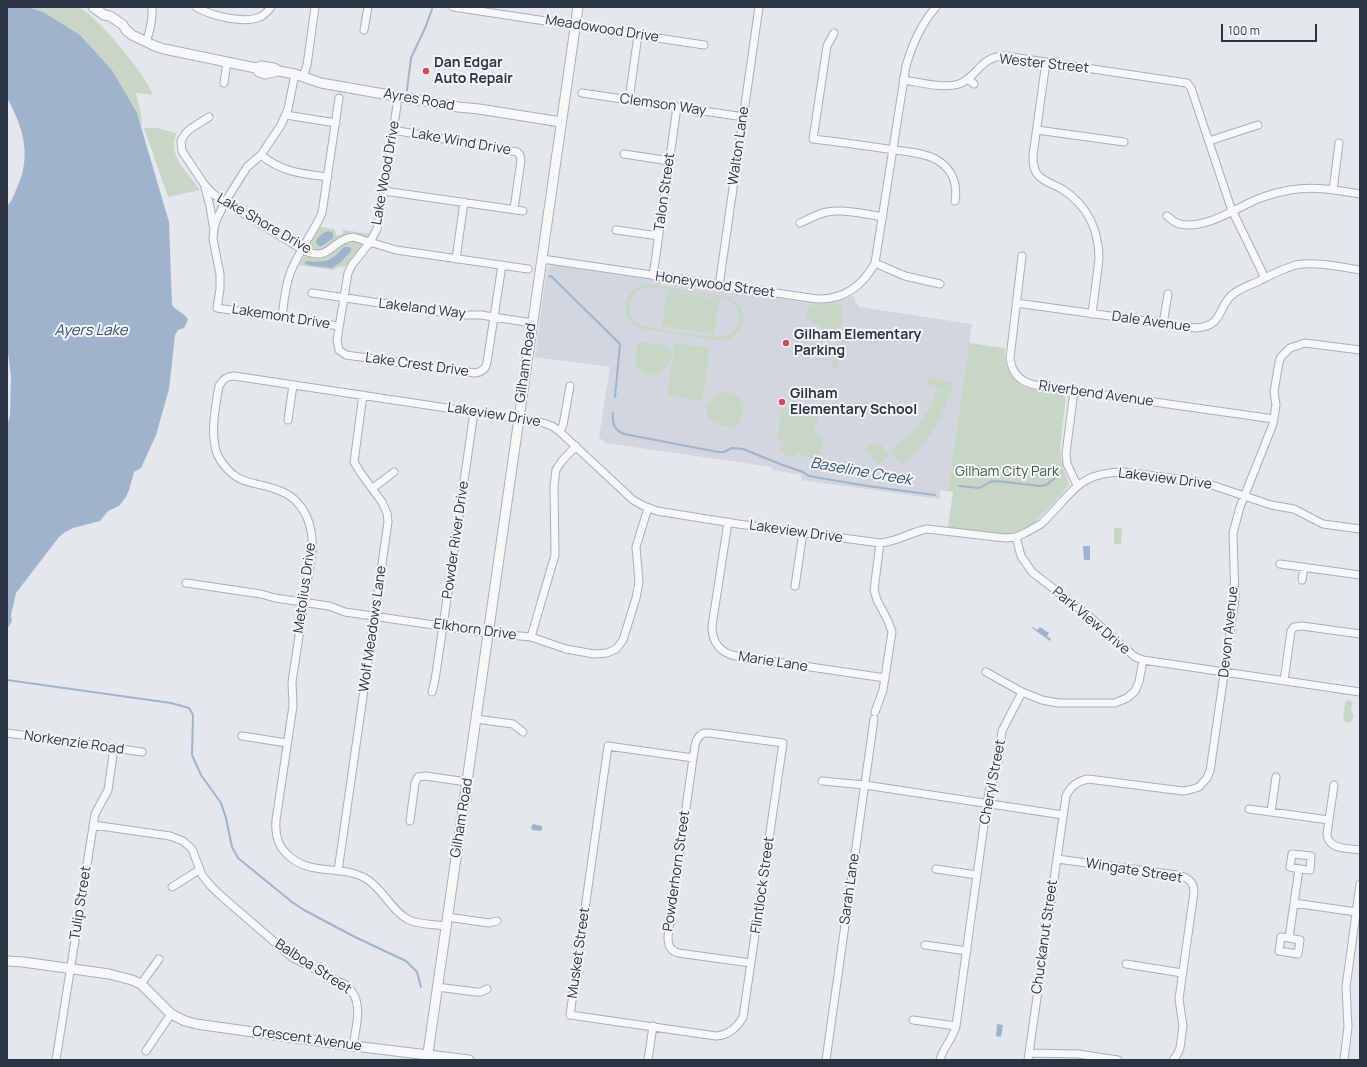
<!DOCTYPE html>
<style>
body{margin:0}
#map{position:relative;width:1367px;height:1067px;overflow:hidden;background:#e4e7ec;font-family:Manrope,sans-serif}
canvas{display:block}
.frame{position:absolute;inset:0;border:8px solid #2b3445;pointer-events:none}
.scale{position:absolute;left:1221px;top:24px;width:96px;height:18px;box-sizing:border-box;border:2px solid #2b3445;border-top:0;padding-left:5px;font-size:12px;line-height:14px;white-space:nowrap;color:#2b3445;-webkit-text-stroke:3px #f4f6f9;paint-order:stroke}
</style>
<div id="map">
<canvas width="1367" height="1067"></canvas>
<div class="frame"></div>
<div class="scale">100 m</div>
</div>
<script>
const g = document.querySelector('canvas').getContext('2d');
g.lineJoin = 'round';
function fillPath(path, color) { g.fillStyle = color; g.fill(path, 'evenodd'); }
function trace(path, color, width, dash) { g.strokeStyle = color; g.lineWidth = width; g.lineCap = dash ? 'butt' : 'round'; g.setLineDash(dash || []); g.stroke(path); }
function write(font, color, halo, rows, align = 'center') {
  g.font = font + ' Manrope,sans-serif'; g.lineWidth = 4; g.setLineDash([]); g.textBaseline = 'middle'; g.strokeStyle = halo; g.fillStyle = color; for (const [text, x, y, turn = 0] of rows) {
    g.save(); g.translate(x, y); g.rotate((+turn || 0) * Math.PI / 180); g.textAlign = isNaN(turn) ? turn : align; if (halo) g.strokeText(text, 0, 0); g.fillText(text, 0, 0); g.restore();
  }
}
const built = new Path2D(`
 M553,265l258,38 23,-1 19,-6 6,11 113,17 -24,167 -7,-1 -2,9 -138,-19 1,-5 -30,-5v-3l-167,-24 -6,-6 11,-70 -75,-10 12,-87 2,-3z`);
const green = new Path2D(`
 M29,7c9,0 43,-2 49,0 19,8 69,69 75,88l-17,-2 5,22 1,11 -6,-13 -24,-43 -32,-35 -35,-22z
 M144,128h13l19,5c-8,25 11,38 24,57l-32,7z
 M320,227l14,2 3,7 6,-2v-4l28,4 -25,32 -7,1 -6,3 -34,-5z
 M643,284h7l79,13c22,11 17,40 -7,44l-79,-12 -8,-3 -7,-8 -2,-5v-12l6,-11zM651,287l76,12c7,4 13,11 12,20 -1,8 -6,15 -15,17 -10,3 -72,-7 -83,-11 -21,-11 -12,-37 10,-38z
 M667,291l52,8 -5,35 -52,-8z
 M837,304l5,1c1,8 0,24 -6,30h-7l-23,-19 2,-8 2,-3z
 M641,342l21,3 8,5 2,7 -6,10 -8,8h-12l-10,-9 1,-22z
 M675,343l35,5 -8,53 -35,-6z
 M969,343l36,5c-2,17 7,36 26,41 6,2 12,2 18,3 7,1 13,1 17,6l-6,50 2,17 6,16 1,4 -18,21 -18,18 -15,8 -17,3 -53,-8 5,-35 -5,-1z
 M833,357l6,5v5l-2,1h-6z
 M929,376l24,7 -2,10 -13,-4v-1l-12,-5z
 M937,390l13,4c-9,29 -24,51 -48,72l-12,-16c24,-18 37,-32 47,-60z
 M719,393c13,-1 17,1 25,11l-6,21 -6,4c-6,-3 -17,-5 -21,-9 -10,-10 0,-20 8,-27z
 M801,406l4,4h6l7,6 -1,7 -4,5 1,5 6,3 4,6 -2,2 -4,17 -13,-4 -8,-5 -4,7 -13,-8 5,-8 -7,-4 3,-30z
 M879,442l10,14 -11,9 -12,-16 7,-6 2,2z
 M1114,528h8l-1,16h-7z
 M1348,700l3,1 2,2 -2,6 3,8 -2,4 -3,2 -4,-1 -2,-3 2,-16z`);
const water = new Path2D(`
 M7,7h22l16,6 35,22 32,35 25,43 32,109 3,83c4,6 13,8 16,15l-4,8 -6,2 -3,5 -6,54 -13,46 -15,33 -7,4 -5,18 -3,7 -7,9 -11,5 -8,10 -27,7 -8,4 -6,5 -43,56 -5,22 1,6 -5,8v-204l3,-9 1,-40 -4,-31v-139c4,-4 7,-10 9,-16 16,-32 8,-62 -9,-92z
 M329,231l4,2v5l-11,8h-4l-2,-4c2,-5 7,-10 13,-11z
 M344,247h5l2,1v3l-10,11 -9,6 -25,-3 -2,-2 1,-2c18,2 25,1 38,-14z
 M1083,546h7v14h-6z
 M1033,627l4,3 3,-3 9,6 -2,3 4,3 -1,2 -18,-13z
 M533,824l9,2v3l-1,2 -9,-1 -1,-3z
 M997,1024l6,1 -2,12 -5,-1z`);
const stream = new Path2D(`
 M407,90l4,-32 15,-32 6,-17
 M549,276l3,1 68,67 -5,53
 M613,413c-1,10 1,17 11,21l94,18h6l8,-4 11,1 37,15 23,8 6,4 58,10 68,9
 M959,486l21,2 10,-6 6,-1 44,5 6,-1 9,-7
 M7,680l164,23 18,5 4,7 -1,40 9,20 20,28 5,15 6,29 6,11 54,44 12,8 51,27 51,24 11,11 4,15`);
const minor = new Path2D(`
 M196,7c15,9 48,17 64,10 5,-2 8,-6 11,-10
 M453,7l251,38
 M364,30l4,-23
 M834,33l-7,13 -14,93c27,3 55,7 82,11 13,2 30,3 42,10 15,9 21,24 18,41
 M146,42c4,-12 7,-22 6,-35
 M1046,62l-13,93c0,7 0,15 5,20 6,7 17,10 24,14 25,16 37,41 37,70l-7,55
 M295,74l-7,35 -7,16 -20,30 -14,12 -22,35 -9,19 -2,7 -1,11 7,35v15l-3,19 122,18
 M303,77l4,-12 8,-58
 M968,79l6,5
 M903,80c16,2 40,9 56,4 19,-7 21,-28 46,-28l182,27 4,5 40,120 34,70
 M224,83l3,-21
 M582,93l162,24
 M629,100l9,-65
 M397,105l-13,86 -7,38 -7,13 -18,23 -4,8 -11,67 2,10 7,5 129,18c7,-1 11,-4 12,-11l15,-97
 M286,115l50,8
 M209,117l-19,12 -5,5 -4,7 1,10 22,33 8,9 13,9 78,48c28,13 27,-10 50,-13l43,13 132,19
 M393,130l124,22 3,3 1,5 -7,49
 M1037,130l87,12
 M1209,141l49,-16
 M624,154l46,7
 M261,155c20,17 42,19 67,22
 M205,188l5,18 3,19
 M1333,190l6,-47
 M384,191l139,20
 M1167,216c4,3 8,7 13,8 25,6 56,-16 78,-25 10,-4 21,-7 32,-9 24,-4 47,0 70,4
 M800,223c9,-4 17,-9 27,-11 18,-3 38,2 56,5
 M616,230l43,6
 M1022,256l-12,102c2,18 13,26 31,28l233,33
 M456,259l8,-57
 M542,259l275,40c27,1 46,-14 58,-36l31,-197c6,-21 15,-42 30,-59
 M875,263l30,13 35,8
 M653,276l24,-169
 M719,286l40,-279
 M312,293l149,22h20l51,8
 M1016,303l181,25c27,-3 20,-20 35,-33 8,-7 19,-10 27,-14 12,-6 25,-13 37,-16 21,-4 44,2 64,5
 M282,317c2,-15 3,-32 9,-46 8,-20 22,-38 31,-58l17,-115
 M1163,324l5,-30
 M1074,391l-8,62 1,11 10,21
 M288,420l5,-35
 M560,431l3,-6 7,-39
 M373,488l21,-16
 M728,522l-16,104c0,16 8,27 24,30l149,22
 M1016,537l5,19 11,16 58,45 45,40 8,3 217,32
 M1280,564l80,11
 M1302,580l2,-13
 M186,583l75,11 14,4 54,8 16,6 143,21 43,4 35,12 28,5 13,-1 9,-4 7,-9 13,-42 3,-16 -3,-35 12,-39
 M795,586l8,-53
 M531,637l24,-82 -1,-69 2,-16 5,-8 15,-16
 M986,672l36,20 20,8 16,3h57l12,-5 8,-7 4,-9 4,-22
 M1284,681l7,-50 3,-4 8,-1 58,8
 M432,692l3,-12 8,-54 31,-214
 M875,712l8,-22 9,-58 -4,-11 -11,-21 -3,-10 6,-47
 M476,719l37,5 10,8
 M7,733l135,19
 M704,733h5l74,10 -40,274c-6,11 -15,18 -27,19l-146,-21 38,-269 85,12c2,-9 1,-21 11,-25z
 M242,736l45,7
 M693,758l-25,178c0,8 1,14 10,17l73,10
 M822,781l43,4 198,30
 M1334,785l-7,49c1,16 21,14 33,16
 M1249,809l80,11
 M1271,812l5,-35
 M410,821l5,-38 3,-6 7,-1 42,6
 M93,825l77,11 13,5 9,8 10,26 8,10 10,10 73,63 53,27c19,16 10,40 7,61
 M1057,859l120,16c10,2 17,6 17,17l-15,107 4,27 -3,22 -3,7 -4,5
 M936,869l41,6
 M1299,869l-9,-2 2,-13 19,2 -1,14 -11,-1 -5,34 62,9
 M338,871l50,-349 -1,-9 -5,-11 -22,-30 -6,-10 9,-67
 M172,887l27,-17
 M447,917l42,6 8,-2
 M446,926c-12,-2 -26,-1 -37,-6 -18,-9 -26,-32 -44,-42 -25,-14 -56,-1 -78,-24 -10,-9 -12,-21 -11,-34l17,-114 -1,-24 20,-131c2,-26 -8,-52 -34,-61 -23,-9 -38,-4 -54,-25 -5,-6 -8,-12 -9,-19 -4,-17 1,-43 4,-60 4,-7 8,-10 15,-10l306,46 12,4 7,5 74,69 11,6 13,5 81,13 142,19c17,-1 31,-11 47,-14l78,9 11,-1 9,-4 16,-9c32,-30 35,-52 84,-52l81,11 65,22 23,4 29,15 37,5
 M1289,938l11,2 -2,14 -19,-3 2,-14 8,1 5,-35
 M925,945l42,6
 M1126,964l56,9
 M141,984l18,-25
 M437,987l39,5h5l6,-3
 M913,1020l43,6
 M146,1051l25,-37
 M1029,1053l49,1 40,6
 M56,1060l39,-246 13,-24 6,-42
 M648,1060l5,-34
 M826,1060l48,-341
 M940,1060c3,-13 13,-21 16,-34l31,-223 3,-16 8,-24 4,-32 20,-39
 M1028,1060l38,-264c4,-9 11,-15 22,-17l95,12 6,-1 10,-3 8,-9 3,-7 25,-172 -2,-66 7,-26 33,-83 3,-19 -2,-13 5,-30 2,-5 9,-9 15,-5 55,7
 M1344,1060l4,-33 -2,-40 14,-103`);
const tertiary = new Path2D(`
 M93,7l11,8 6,1 13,9 3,5 6,5 23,11 9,3 92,19 5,-2 13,2 5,3 16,3 26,9 137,24 21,2 82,13
 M256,68l3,4 6,2 13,-3
 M7,961l16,1 86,12 23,6 9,4 30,30 14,7 11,3 150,21 123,15
 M427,1060l151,-1053`);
const markers = [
 [426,71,4,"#d1495b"],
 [786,343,4,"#d1495b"],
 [782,402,4,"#d1495b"]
];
const streetNames = [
 ["Meadowood Drive",602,29,9],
 ["Wester Street",1044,64,6],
 ["Ayres Road",419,100,10],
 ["Clemson Way",663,105,8],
 ["Lake Wind Drive",461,142,10],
 ["Walton Lane",739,146,-82],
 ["Lake Wood Drive",386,173,-80],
 ["Talon Street",665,192,-82],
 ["Lake Shore Drive",264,224,30],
 ["Honeywood Street",715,285,8],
 ["Lakeland Way",422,309,7],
 ["Lakemont Drive",281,317,9],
 ["Dale Avenue",1151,322,8],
 ["Gilham Road",526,363,-82],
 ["Lake Crest Drive",417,365,8],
 ["Riverbend Avenue",1096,394,8],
 ["Lakeview Drive",494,415,9],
 ["Lakeview Drive",1165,479,7],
 ["Lakeview Drive",796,532,8],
 ["Powder River Drive",456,540,-82],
 ["Metolius Drive",305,588,-82],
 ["Park View Drive",1091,621,40],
 ["Wolf Meadows Lane",373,629,-82],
 ["Elkhorn Drive",475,630,8],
 ["Devon Avenue",1229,632,-84],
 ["Marie Lane",773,662,9],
 ["Norkenzie Road",74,743,8],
 ["Cheryl Street",993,782,-79],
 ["Gilham Road",462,818,-81],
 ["Powderhorn Street",677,871,-82],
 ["Wingate Street",1134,871,9],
 ["Flintlock Street",763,885,-82],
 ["Sarah Lane",850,889,-82],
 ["Tulip Street",81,903,-81],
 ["Chuckanut Street",1045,937,-82],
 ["Musket Street",579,953,-82],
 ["Balboa Street",313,967,33],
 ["Crescent Avenue",307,1039,8]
];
const poiNames = [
 ["Dan Edgar",434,63],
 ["Auto Repair",434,79],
 ["Gilham Elementary",794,335],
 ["Parking",794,351],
 ["Gilham",790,394],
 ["Elementary School",790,410]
];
const parkNames = [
 ["Gilham City Park",1007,472]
];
const waterNames = [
 ["Ayers Lake",91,331],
 ["Baseline Creek",861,472,10]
];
fillPath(built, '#d2d6de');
fillPath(green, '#c9d6c5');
fillPath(water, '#9fb4cc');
trace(stream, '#9fb4cc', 2);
trace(minor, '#a9aeb7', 9);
trace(tertiary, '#a9aeb7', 11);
trace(minor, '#f7f8fa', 7);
trace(tertiary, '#f7f8fa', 9);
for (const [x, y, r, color] of markers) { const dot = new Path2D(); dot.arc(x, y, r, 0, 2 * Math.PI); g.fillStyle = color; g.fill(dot); trace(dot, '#f4f6f9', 1.5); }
write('14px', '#2b3445', '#f4f6f9', streetNames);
write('bold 14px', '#2b3445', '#f4f6f9', poiNames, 'left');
write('14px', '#3f6138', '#f4f6f9', parkNames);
write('italic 15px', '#34527a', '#f4f6f9', waterNames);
</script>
